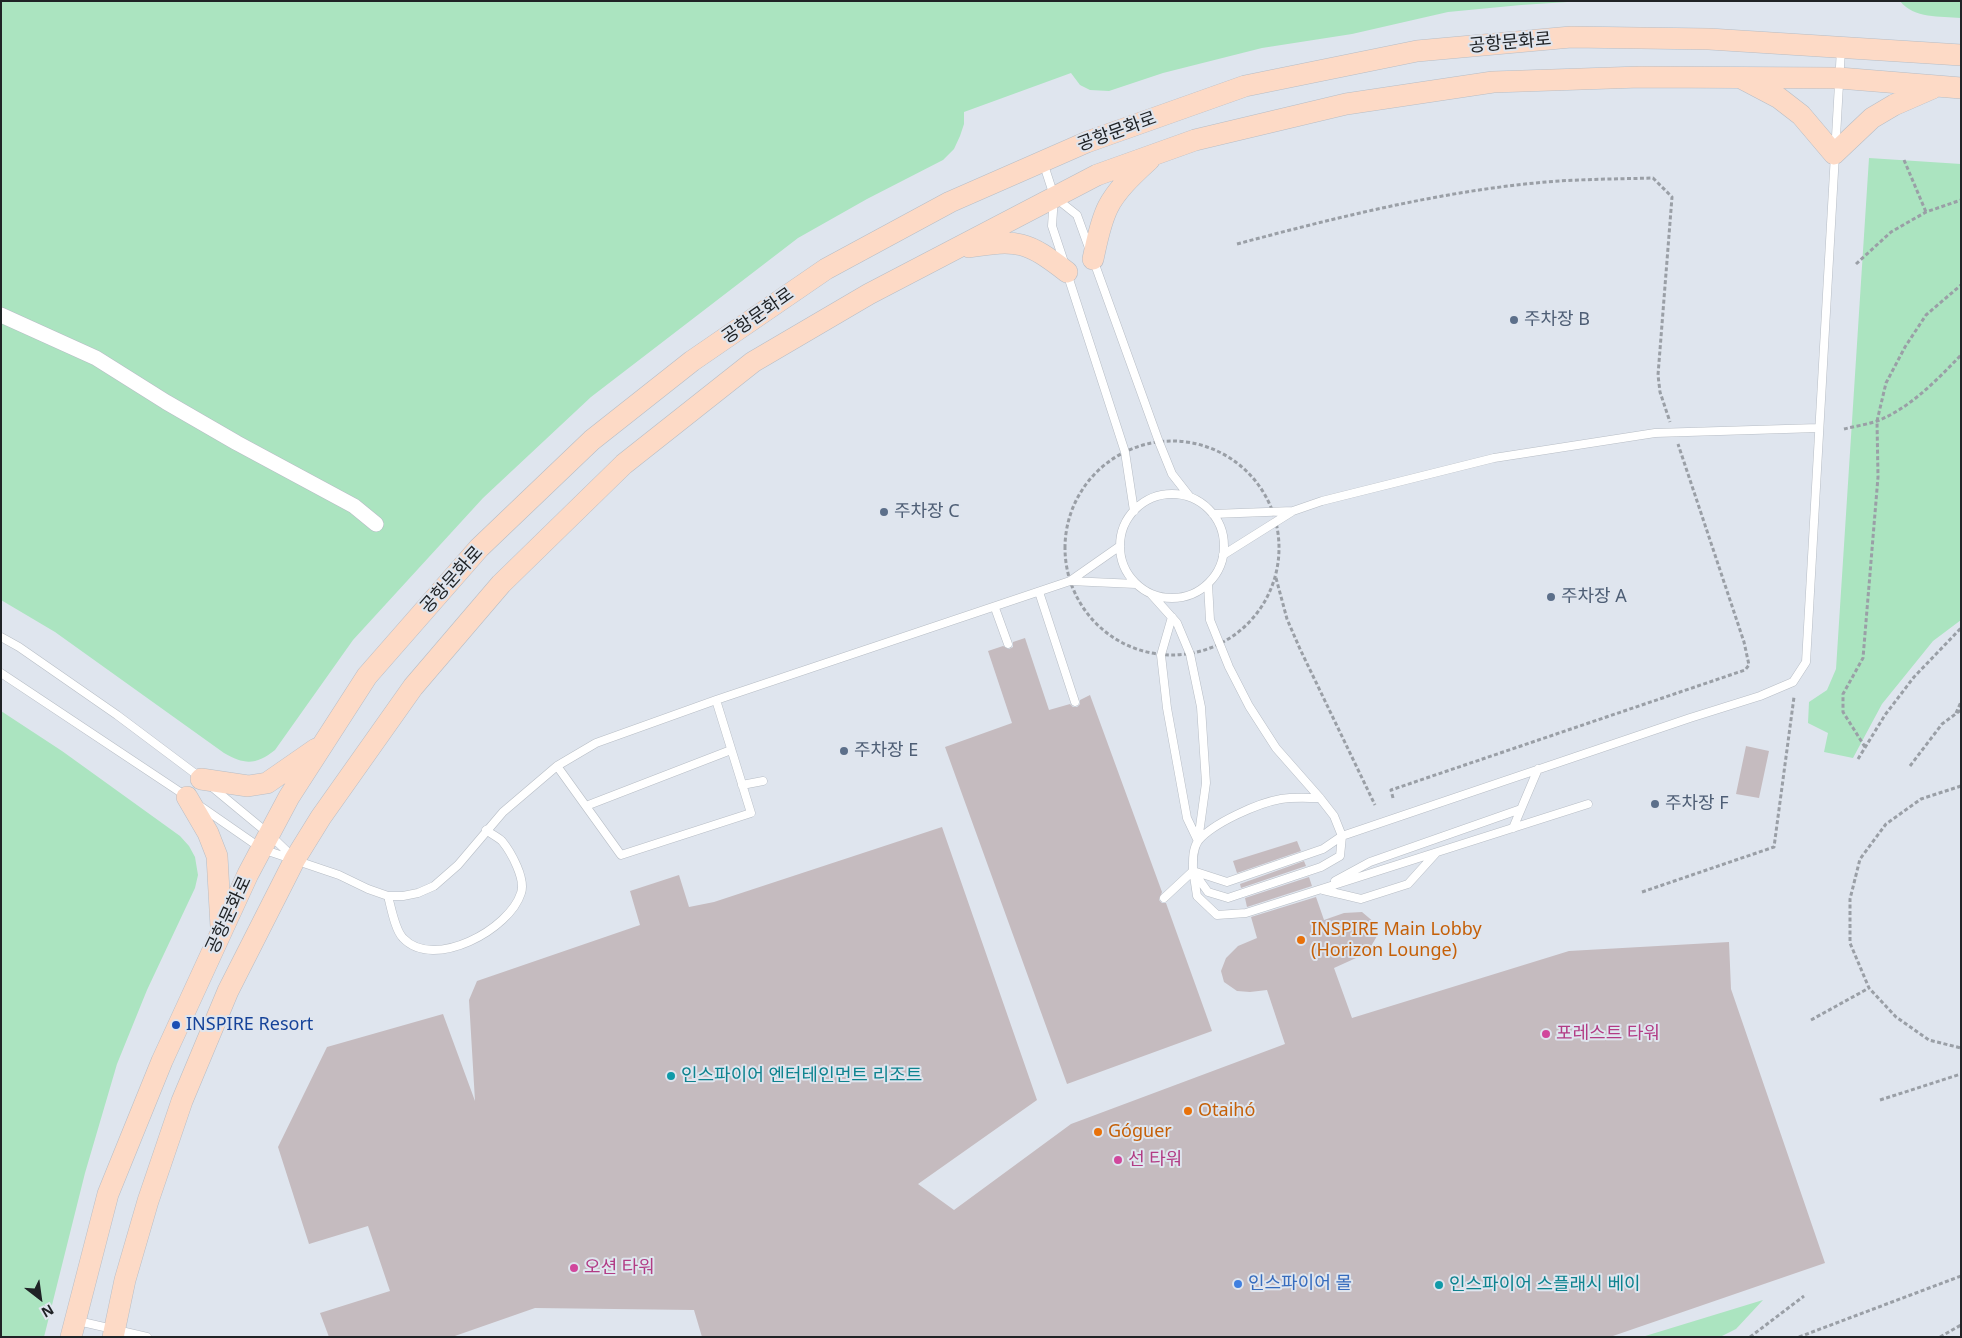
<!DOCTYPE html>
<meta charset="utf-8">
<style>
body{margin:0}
#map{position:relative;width:1962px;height:1338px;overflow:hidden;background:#dfe5ee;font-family:"Noto Sans",sans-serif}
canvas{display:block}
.frame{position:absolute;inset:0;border:2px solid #202326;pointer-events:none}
.north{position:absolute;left:15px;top:1273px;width:50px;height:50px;-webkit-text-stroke:4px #dfe5ee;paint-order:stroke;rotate:150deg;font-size:14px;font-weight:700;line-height:20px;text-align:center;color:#202326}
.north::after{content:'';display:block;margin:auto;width:18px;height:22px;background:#202326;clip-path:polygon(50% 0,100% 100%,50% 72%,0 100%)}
</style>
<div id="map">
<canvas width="1962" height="1338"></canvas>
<div class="frame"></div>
<div class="north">N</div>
</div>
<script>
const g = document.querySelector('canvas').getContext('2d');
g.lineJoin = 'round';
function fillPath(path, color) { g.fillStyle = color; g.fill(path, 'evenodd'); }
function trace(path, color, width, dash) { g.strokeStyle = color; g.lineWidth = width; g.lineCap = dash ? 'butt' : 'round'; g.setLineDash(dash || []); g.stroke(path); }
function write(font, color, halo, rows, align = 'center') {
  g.font = font + ' "Noto Sans","Noto Sans KR",sans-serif'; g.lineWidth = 4; g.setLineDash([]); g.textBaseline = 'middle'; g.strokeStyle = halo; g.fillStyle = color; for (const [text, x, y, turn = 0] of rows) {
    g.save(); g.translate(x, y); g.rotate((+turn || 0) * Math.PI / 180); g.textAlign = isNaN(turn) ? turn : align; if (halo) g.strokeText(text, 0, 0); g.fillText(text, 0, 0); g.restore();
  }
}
const green = new Path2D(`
 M1,1h1582l-62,4 -73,7 -96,22 -90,14 -99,25 -54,18 -19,-1 -10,-5 -9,-12 -107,39v12l-4,12 -6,13 -11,11 -76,39 -69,39 -207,159 -108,101 -130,142 -78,110c-19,15 -30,15 -51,3l-169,-121 -54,-32z
 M1900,1h61v17c-21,-2 -47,1 -61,-17z
 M1869,158l92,6v456l-28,21 -51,63 -29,54 -29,-6 4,-19 -20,-10 1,-21 18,-12 9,-21z
 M1,711l61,40 118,85 9,10 6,11 3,18 -3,13 -48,102 -30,74 -32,109 -41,164h-43z
 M1763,1300l-27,29 -16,8h-78z`);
const building = new Path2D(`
 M1025,638l24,72 21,-6 3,3h4l3,-3v-4l10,-5 72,197 -3,8 3,3h4l46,128 -145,53 -122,-337 67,-24 -24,-72 15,-5 6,3 4,-2v-5z
 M1746,746l23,5 -10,47 -23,-4z
 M942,827l95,273 -119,84 36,26 117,-86 214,-80 -18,-54 -17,2 -13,-1 -13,-9 -3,-11 5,-13 12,-12 19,-8 -6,-21 65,-20 8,23 20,-7 18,-1 13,11 2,13 -7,12 -14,10 -22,10 18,50 217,-67 160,-9 2,47 94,274 -215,74h-908l-8,-27 -159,-2 -83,29h-123l-9,-24 70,-22 -22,-65 -59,18 -31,-97 49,-100 116,-33 32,87 -6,-101 8,-19 163,-56 -10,-34 49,-16 10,32 25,-5z
 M1297,841l4,10 -64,22 -4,-12z
 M1304,861l2,5 -65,22 -1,-4z
 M1309,877l3,9 -65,21 -2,-9z`);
const path = new Path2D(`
 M1904,160l22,52
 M1237,244c101,-27 205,-53 309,-62 36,-3 72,-3 107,-4l19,19 -14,178 2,17 10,30
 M1856,264l35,-32 35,-20 35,-12
 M1844,429c12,-3 27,-5 38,-10 31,-14 56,-40 79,-64
 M1065 548a107 107 0 1 1 214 0a107 107 0 1 1-214 0Z
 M1276,578l11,41 13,30 75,156
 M1956,713l5,-11
 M1865,747l-22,-35v-18l20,-36 15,-181 -1,-56 9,-38 19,-36 21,-32 35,-30
 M1858,759l27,-44 29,-38 47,-49
 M1910,766l32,-42 19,-14
 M1961,786l-40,13 -35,25 -26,35 -10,40v44l19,45 27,29 33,23 32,8
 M1393,798l-2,-8 354,-120 4,-5 -5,-23 -66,-198
 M1642,892l132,-45 20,-150
 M1811,1020l58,-32
 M1880,1100l81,-26
 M1750,1337l54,-41
 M1799,1337l162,-61
 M1940,1337l21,-12`);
const lane = new Path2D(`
 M1043,162l11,34 -2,30 12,36
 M1057,199l20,16 12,33
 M1093,259l66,183 13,32 18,23
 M1067,273l58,179 9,59
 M1120 546a52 52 0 1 1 104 0a52 52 0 1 1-104 0Z
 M1213,514l80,-3
 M1223,555l70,-44 29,-10 172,-43 161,-25 163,-5
 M1070,581l66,3
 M1208,584l2,36 19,47 20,39 27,42 44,50 14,18 8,20 -19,13 -96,33 -34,-11c0,-9 -1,-21 5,-30 15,-18 60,-38 83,-42 12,-2 26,-1 39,-1
 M1039,592l36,110
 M1151,594l26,29 13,31 11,53 5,76 -8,58
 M995,608l13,36
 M1172,617l-11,38 6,53 20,110 11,23
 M1,637l18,10 98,68 84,63
 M1,673l185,123
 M557,766l64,89 130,-42 -35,-113
 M742,785l21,-4
 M212,787l58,48 24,23
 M200,806l62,43 77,26 29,14 20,7h15l15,-3 16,-7 24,-21 45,-53 54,-46 39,-23 120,-43 354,-119 50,-35
 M586,806l145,-56
 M1513,828l25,-59
 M1193,871l15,21 20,6 93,-31 19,-11 2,-20 348,-118 70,-22 33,-14 13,-20 35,-613
 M1194,876l3,20 20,19 29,-2 342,-109
 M1335,881l35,-19 151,-53
 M1323,890l38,9 47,-15 28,-31
 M388,896c3,11 7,34 15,42 31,33 107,-9 118,-45 5,-14 -10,-41 -19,-52 -4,-4 -11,-7 -16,-11
 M1164,898l29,-27
 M78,1321l69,16`);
const street = new Path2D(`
 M1,315l95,43 70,44 71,41 117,63 22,18`);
const secondary = new Path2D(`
 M1741,78l38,20 22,17 33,39 38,-36 22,-13 39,-17
 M969,247c49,-8 58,-6 98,25
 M1093,259c4,-18 7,-36 15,-52 9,-18 27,-34 41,-47
 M201,779l47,7 19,-3 49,-34
 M187,797l21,36 9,23 4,71
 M71,1337l37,-143 54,-133 86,-187 41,-77 78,-121 112,-128 113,-108 100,-79 134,-92 124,-67 137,-60 158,-56 172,-35 154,-14 138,2 252,16
 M113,1337l12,-57 23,-79 34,-100 46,-110 67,-132 26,-42 92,-130 88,-103 123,-120 129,-102 116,-68 228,-119 98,-35 151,-36 147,-22 147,-5 199,1 122,10`);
const markers = [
 [1514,320,5,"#5c6f8a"],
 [884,512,5,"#5c6f8a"],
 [1551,597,5,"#5c6f8a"],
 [844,751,5,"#5c6f8a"],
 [1655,804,5,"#5c6f8a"],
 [1301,940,5,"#e8710a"],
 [176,1025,5,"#1a4fb4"],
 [1546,1034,5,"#d1479c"],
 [671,1076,5,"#0f9aa8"],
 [1188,1111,5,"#e8710a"],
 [1098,1132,5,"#e8710a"],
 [1118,1160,5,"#d1479c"],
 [574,1268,5,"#d1479c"],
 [1238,1284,5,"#3f7fe0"],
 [1439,1285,5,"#0f9aa8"]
];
const streetNames = [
 ["공항문화로",1510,43,-5],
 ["공항문화로",1117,132,-20],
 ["공항문화로",758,316,-35],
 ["공항문화로",452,580,-48],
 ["공항문화로",229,915,-65]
];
const serviceNames = [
 ["주차장 B",1524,320],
 ["주차장 C",894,512],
 ["주차장 A",1561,597],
 ["주차장 E",854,751],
 ["주차장 F",1665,804]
];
const foodNames = [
 ["INSPIRE Main Lobby",1311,930],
 ["(Horizon Lounge)",1311,951],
 ["Otaihó",1198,1111],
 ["Góguer",1108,1132]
];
const transitNames = [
 ["INSPIRE Resort",186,1025]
];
const hotelNames = [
 ["포레스트 타워",1556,1034],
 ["선 타워",1128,1160],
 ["오션 타워",584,1268]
];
const cultureNames = [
 ["인스파이어 엔터테인먼트 리조트",681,1076],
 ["인스파이어 스플래시 베이",1449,1285]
];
const shopNames = [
 ["인스파이어 몰",1248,1284]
];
fillPath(green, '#abe4c0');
fillPath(building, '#c5bbbf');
trace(lane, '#b7bdc5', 9);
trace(street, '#b7bdc5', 16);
trace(secondary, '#b7bdc5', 22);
trace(path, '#9a9fa6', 3, [4, 2.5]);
trace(lane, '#fff', 8);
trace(street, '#fff', 15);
trace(secondary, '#fddac6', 21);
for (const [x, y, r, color] of markers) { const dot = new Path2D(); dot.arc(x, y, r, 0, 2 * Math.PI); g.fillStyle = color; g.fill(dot); trace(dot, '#dfe5ee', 2); }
write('18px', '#202326', '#dfe5ee', streetNames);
write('18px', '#4e5e75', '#dfe5ee', serviceNames, 'left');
write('18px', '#c56008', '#dfe5ee', foodNames, 'left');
write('18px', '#164399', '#dfe5ee', transitNames, 'left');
write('18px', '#b23c85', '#dfe5ee', hotelNames, 'left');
write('18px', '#0d838f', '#dfe5ee', cultureNames, 'left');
write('18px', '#366cbe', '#dfe5ee', shopNames, 'left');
</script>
